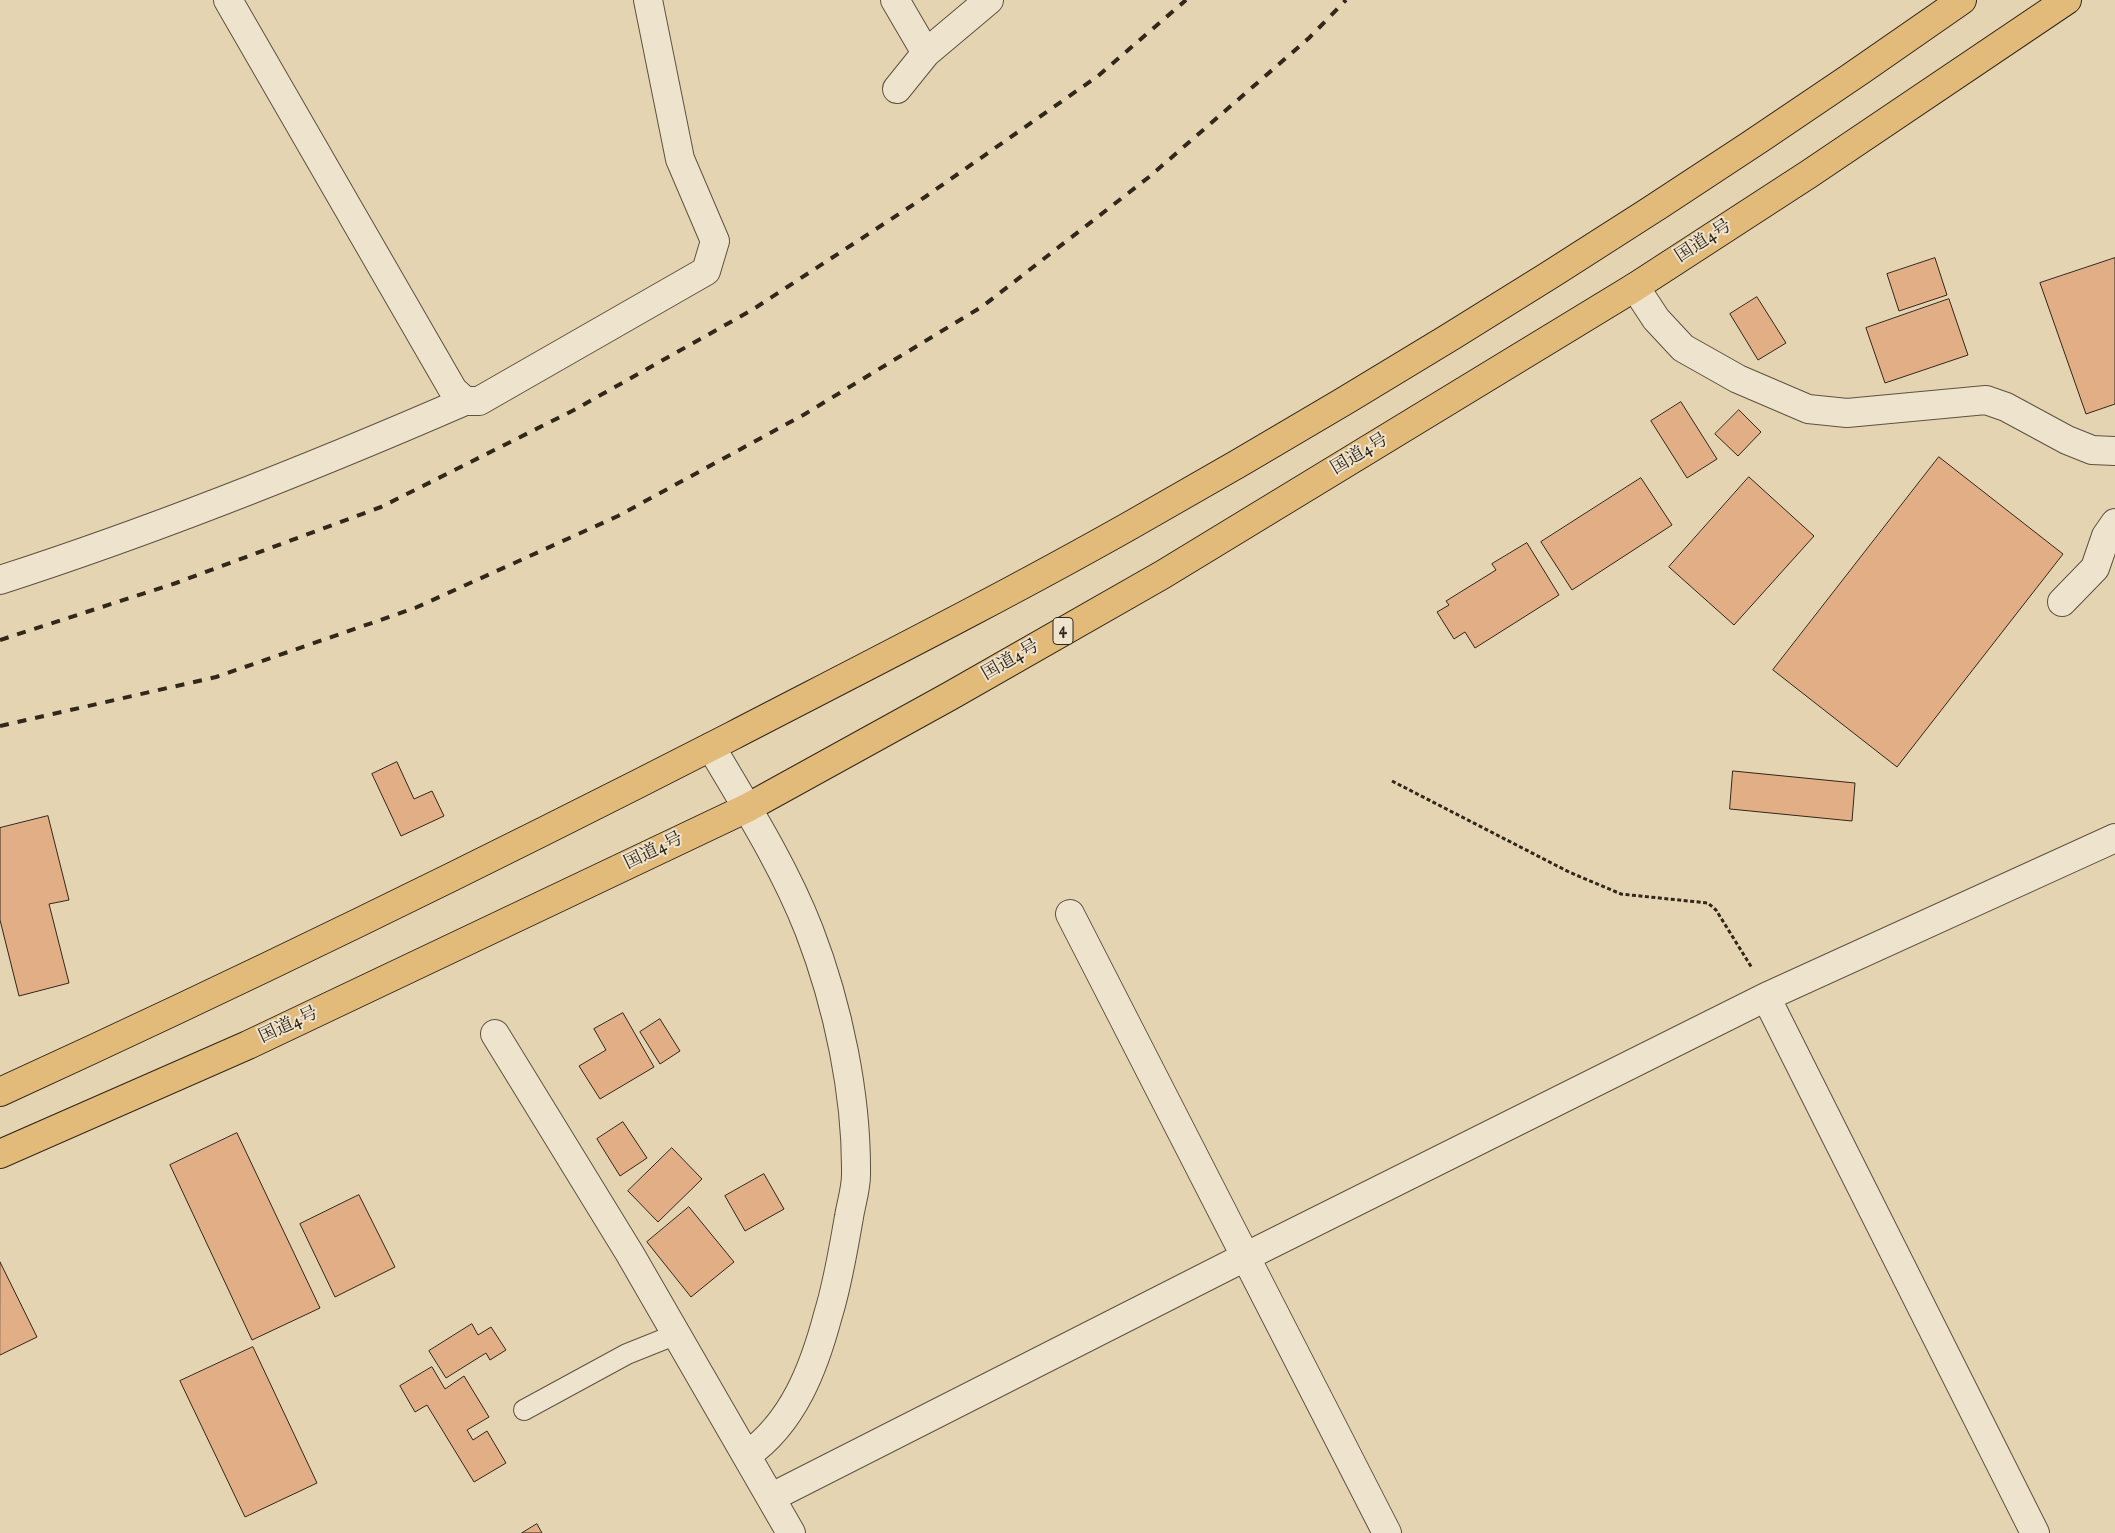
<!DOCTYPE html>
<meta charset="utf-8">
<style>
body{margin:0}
canvas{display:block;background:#e5d4b2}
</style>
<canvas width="2115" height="1533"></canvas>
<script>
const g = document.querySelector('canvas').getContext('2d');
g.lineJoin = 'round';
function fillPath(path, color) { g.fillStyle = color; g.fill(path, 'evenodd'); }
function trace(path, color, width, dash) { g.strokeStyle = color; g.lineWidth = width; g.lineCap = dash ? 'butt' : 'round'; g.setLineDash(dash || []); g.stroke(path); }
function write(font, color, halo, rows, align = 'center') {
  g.font = font + ' "IM FELL English","Noto Serif JP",serif'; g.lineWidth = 4; g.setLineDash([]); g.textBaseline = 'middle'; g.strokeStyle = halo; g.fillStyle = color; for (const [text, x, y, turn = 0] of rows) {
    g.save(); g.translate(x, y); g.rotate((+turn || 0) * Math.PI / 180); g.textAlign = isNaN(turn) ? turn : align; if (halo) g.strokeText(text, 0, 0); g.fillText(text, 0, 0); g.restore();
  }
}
const building = new Path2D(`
 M1935,258l12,37 -48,16 -12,-37z
 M2115,258v146l-29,10 -46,-131z
 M1757,297l29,46 -28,17 -28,-46z
 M1949,299l19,56 -83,28 -19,-55z
 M1681,402l36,57 -30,19 -36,-57z
 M1739,410l22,22 -23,24 -23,-22z
 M1939,457l124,97 -166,213 -124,-97z
 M1749,477l65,59 -80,89 -65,-58z
 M1641,478l31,47 -100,65 -31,-48z
 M1527,543l32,52 -84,53 -10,-16 -11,7 -17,-27 12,-7 -3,-4 50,-31 -4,-6z
 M397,762l17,37 18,-8 12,25 -43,20 -29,-62z
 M1733,771l122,12 -3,38 -122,-12z
 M48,816l21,84 -20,4 20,79 -50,13 -19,-76v-92z
 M623,1013l31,54 -54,32 -21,-33 27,-16 -12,-21z
 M660,1019l20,32 -20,13 -20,-32z
 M623,1122l24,36 -27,18 -23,-37z
 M237,1133l83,175 -68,32 -82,-175z
 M672,1148l30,31 -44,43 -30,-31z
 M764,1174l20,35 -39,22 -20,-35z
 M359,1195l36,72 -60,30 -35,-73z
 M689,1207l45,55 -43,35 -44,-55z
 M0,1262l37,75 -37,18z
 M472,1324l6,11 13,-8 15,23 -16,10 -4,-7 -40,25 -17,-27z
 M253,1347l64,136 -72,34 -65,-136z
 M432,1367l13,22 19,-13 25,41 -22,13 6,10 14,-9 19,32 -32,19 -47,-77 -12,7 -15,-26z
 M537,1524l5,9h-20z`);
const path = new Path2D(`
 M1392,781l177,91 52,22 87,9 8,7 36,58`);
const lane = new Path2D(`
 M524,1410l103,-56 50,-20`);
const street = new Path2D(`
 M228,0l225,390 12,11h14l227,-130 9,-30 -35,-82 -32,-159
 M895,0l31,53
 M897,89l29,-36 63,-53
 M1635,287l21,32 27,29 55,31 70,30 39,4 139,-13 20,7 61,33 25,10 23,1
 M0,580c158,-51 313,-113 465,-179
 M2062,602l33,-34 11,-32 9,-13
 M711,747c35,59 73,119 98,183 29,75 48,165 47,245 0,14 -5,29 -7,42 -6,33 -11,66 -21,98 -14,53 -35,108 -81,140
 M1070,914l317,619
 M1766,997l269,536
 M495,1034l135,220 161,279
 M772,1497l473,-240 521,-260 349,-159`);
const highway = new Path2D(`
 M0,1092c247,-113 490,-232 732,-356 133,-69 268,-137 399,-211 285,-161 563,-336 831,-525
 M0,1154l248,-109 499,-237 203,-112 212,-121 473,-288 174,-113 258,-174`);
const rail = new Path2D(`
 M0,640l176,-57 205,-76 193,-97 178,-100 173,-113 173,-121 88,-76
 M0,726l216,-49 199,-69 203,-92 187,-102 178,-108 166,-129 160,-139 37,-38`);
const shields = [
 [1063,631,20]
];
const shieldNames = [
 ["4",1063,631]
];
const streetNames = [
 ["国道4号",1704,242,-33],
 ["国道4号",1360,455,-31],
 ["国道4号",1011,661,-30],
 ["国道4号",654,852,-26],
 ["国道4号",289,1026,-25]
];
fillPath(building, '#e2ae86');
trace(building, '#31271a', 1);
trace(lane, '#5e5240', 22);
trace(street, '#5e5240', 30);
trace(highway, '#31271a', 30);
trace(path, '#31271a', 3, [4, 2.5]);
trace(lane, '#eee3cd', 20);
trace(street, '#eee3cd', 28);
trace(highway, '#e2ba79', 28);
trace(rail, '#31271a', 4, [9, 9]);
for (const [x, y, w] of shields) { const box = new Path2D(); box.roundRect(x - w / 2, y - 13.5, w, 27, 4); g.fillStyle = '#eee3cd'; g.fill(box); trace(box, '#31271a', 1); }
write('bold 16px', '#31271a', null, shieldNames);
write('18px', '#31271a', '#eee3cd', streetNames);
</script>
